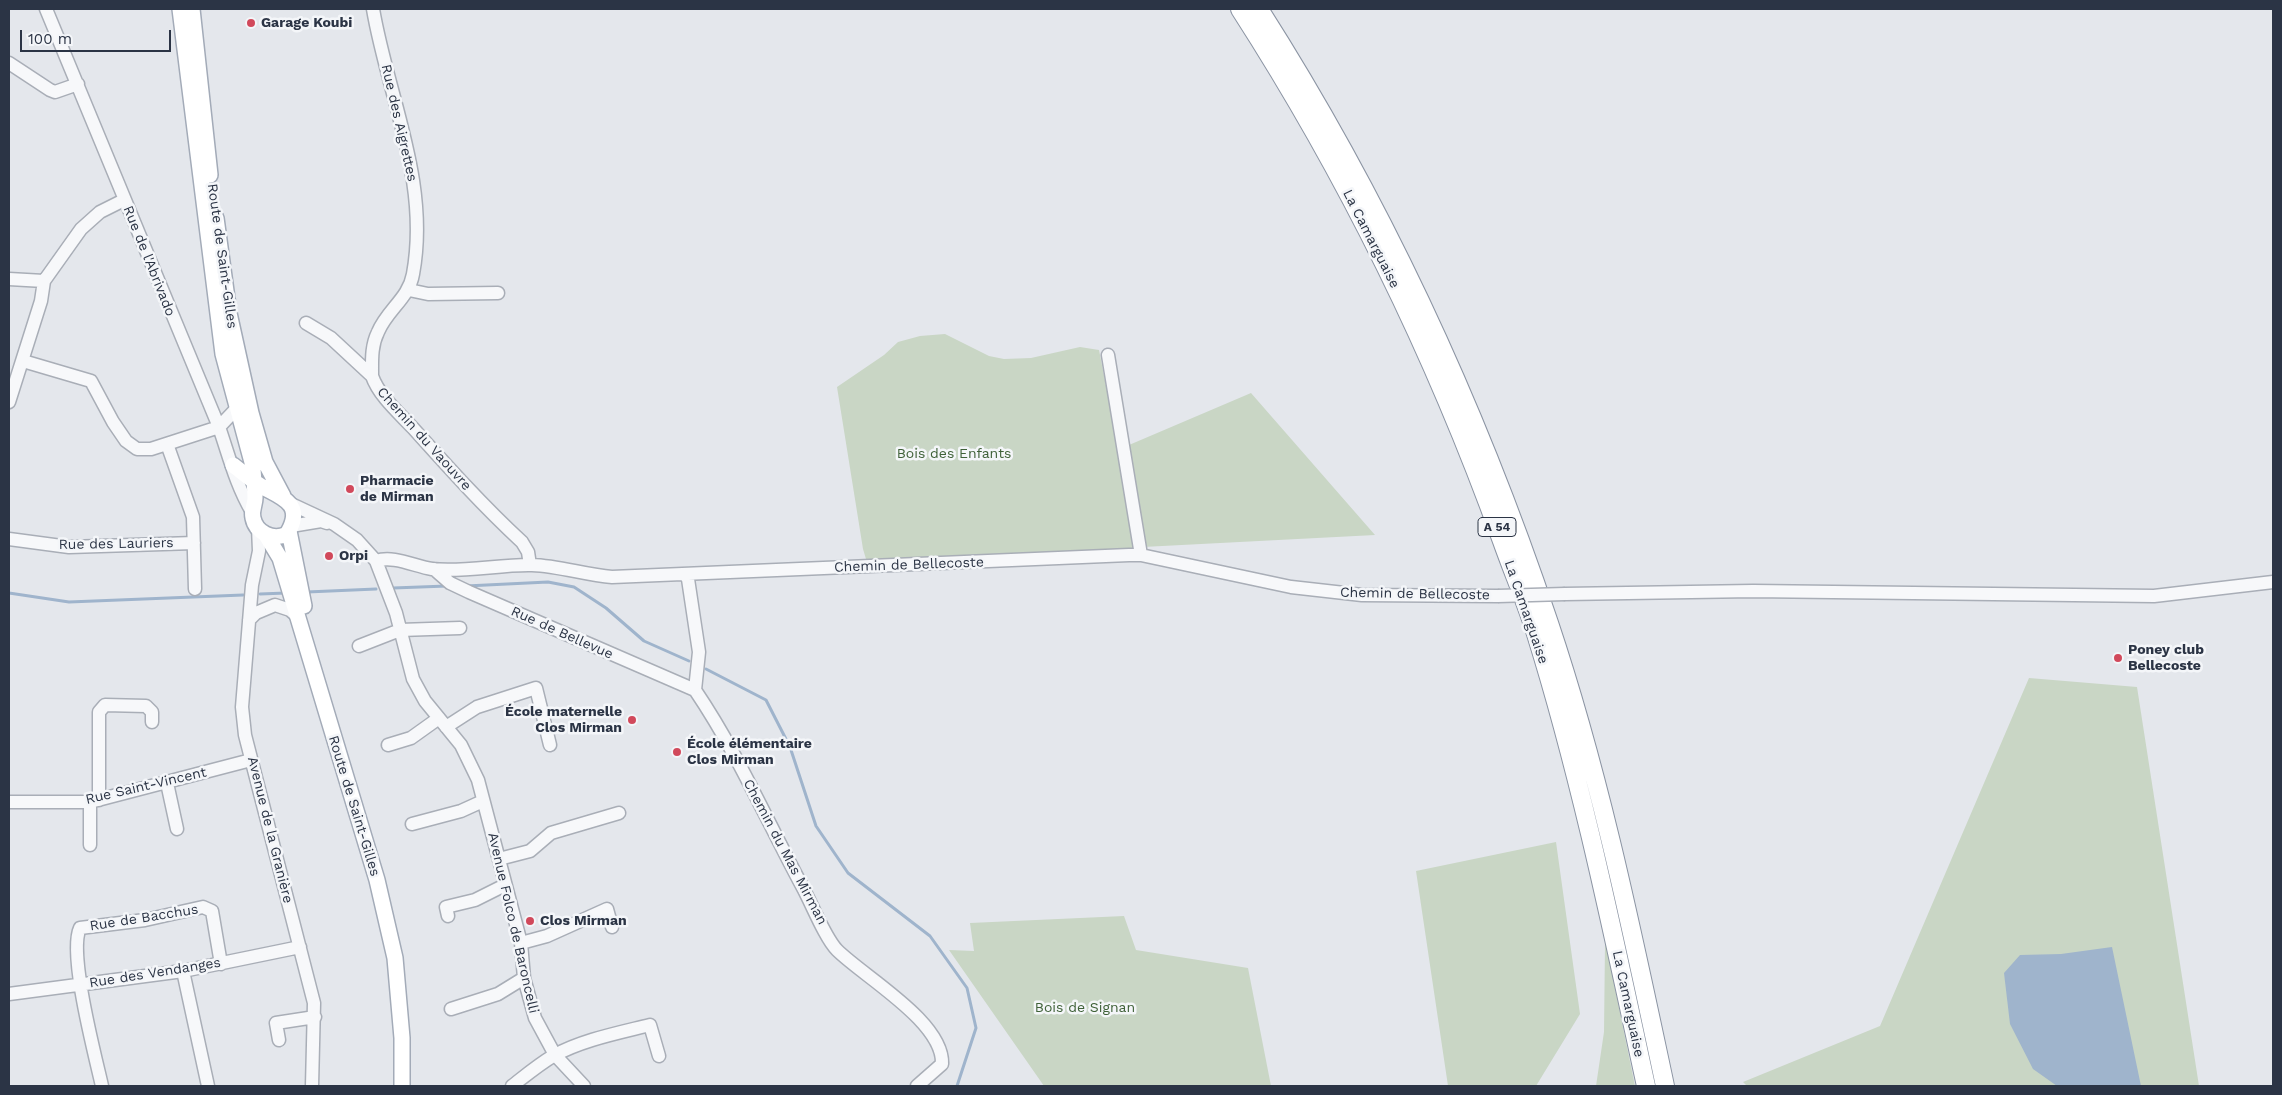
<!DOCTYPE html>
<meta charset="utf-8">
<style>
body{margin:0}
#map{position:relative;width:2282px;height:1095px;overflow:hidden;background:#e4e7ec;font-family:"Work Sans",sans-serif}
canvas{display:block}
.frame{position:absolute;inset:0;border:10px solid #2b3445;pointer-events:none}
.scale{position:absolute;left:20px;top:30px;width:151px;height:22px;box-sizing:border-box;border:2px solid #2b3445;border-top:0;padding-left:6px;font-size:15px;line-height:18px;white-space:nowrap;color:#2b3445;-webkit-text-stroke:4px #f4f6f9;paint-order:stroke}
</style>
<div id="map">
<canvas width="2282" height="1095"></canvas>
<div class="frame"></div>
<div class="scale">100 m</div>
</div>
<script>
const g = document.querySelector('canvas').getContext('2d');
g.lineJoin = 'round';
function fillPath(path, color) { g.fillStyle = color; g.fill(path, 'evenodd'); }
function trace(path, color, width, dash) { g.strokeStyle = color; g.lineWidth = width; g.lineCap = dash ? 'butt' : 'round'; g.setLineDash(dash || []); g.stroke(path); }
function write(font, color, halo, rows, align = 'center') {
  g.font = font + ' "Work Sans",sans-serif'; g.lineWidth = 5; g.setLineDash([]); g.textBaseline = 'middle'; g.strokeStyle = halo; g.fillStyle = color; for (const [text, x, y, turn = 0] of rows) {
    g.save(); g.translate(x, y); g.rotate((+turn || 0) * Math.PI / 180); g.textAlign = isNaN(turn) ? turn : align; if (halo) g.strokeText(text, 0, 0); g.fillText(text, 0, 0); g.restore();
  }
}
const green = new Path2D(`
 M945,334l44,22 15,3 27,-1 49,-11 19,3 39,199 -265,14 -7,-4 -3,-10 -26,-162 47,-32 14,-13 22,-6z
 M1251,393l124,142 -232,12 -14,-102z
 M2029,678l108,9 62,399h-452l-4,-4 137,-56z
 M1556,842l24,172 -44,72h-88l-32,-215z
 M1124,916l12,34 112,18 23,118h-227l-95,-136 25,1 -4,-28z
 M1605,944h1l29,142h-39l8,-54z`);
const water = new Path2D(`
 M2112,947l29,139h-84l-24,-17 -23,-45 -6,-51 16,-18 41,-1z`);
const stream = new Path2D(`
 M466,586l82,-4 26,5 32,21 38,33 45,20
 M393,588l54,-2
 M307,592l69,-3
 M9,593l60,9 174,-7
 M260,594l26,-1
 M706,669l60,31 24,47 26,79 32,47 82,63 37,52 9,40 -19,58`);
const minor = new Path2D(`
 M46,9l173,418c10,29 17,58 33,85
 M9,63l41,27 5,2 23,-8
 M9,279l35,2
 M409,290l19,4 70,-1
 M306,323l25,15 41,38c7,20 27,37 41,52 35,39 70,78 109,114l6,10 2,13
 M1108,355l33,200
 M23,361l68,20 22,41 13,19 11,8h14l68,-22 19,-20
 M372,376c0,-15 -1,-30 6,-44 9,-22 31,-34 35,-58 17,-92 -25,-177 -40,-265
 M9,402l32,-101 3,-20 37,-52 19,-17 24,-12
 M167,444l26,73 2,72
 M289,503l45,21 23,16 19,21 20,52 17,66 12,22 36,44 17,35 43,163 3,35 11,40 20,37 29,31
 M291,526l30,-5 6,2
 M258,528l1,23 -7,34 -10,122 3,28 69,268 -2,83
 M9,539l60,8 125,-4
 M376,561c17,-6 38,5 56,8 29,4 70,-5 100,-4 28,1 53,10 80,12l517,-22h12l150,32 71,8 136,1
 M434,569l16,14 19,9 226,98
 M685,575l3,4 11,73 -4,38c42,62 72,131 107,196 9,16 23,52 35,64 27,27 107,72 105,114l-25,22
 M1565,594l188,-3 401,5 119,-14
 M249,620l7,-7 19,-8 15,5 8,7
 M359,646l41,-16 60,-2
 M446,727l31,-20 59,-19 14,57
 M388,745l23,-7 28,-20
 M167,783l10,46
 M99,800v-88l6,-7 41,1 6,6v10
 M9,802h81l161,-42
 M412,824l49,-13 22,-10
 M90,845v-43
 M499,859l31,-8 21,-18 68,-20
 M448,916l-2,-9 29,-7 30,-15
 M521,943l26,-7 60,-27 5,18
 M183,971l25,115
 M9,994l174,-23 117,-24
 M451,1009l47,-15 26,-16
 M279,1040l-3,-17 39,-6
 M102,1086c-7,-31 -34,-133 -22,-158l65,-8 58,-13 9,4 9,53
 M512,1086c13,-10 26,-21 41,-30 29,-16 65,-23 97,-31l9,31`);
const major = new Path2D(`
 M180,9l43,345 30,112c0,10 2,21 2,32 0,7 -4,12 -2,20 3,15 20,23 34,16 19,-31 -7,-37 -26,-48 -10,-6 -19,-14 -28,-21
 M192,9l18,166
 M216,218l13,95 22,100 14,49 18,34
 M289,531l15,75
 M266,535l14,23 97,322 18,78 7,80v48`);
const highway = new Path2D(`
 M1240,9c107,166 195,346 262,532 11,31 24,61 34,93 46,148 77,300 110,452
 M1259,9c122,191 218,399 290,614 51,152 83,308 116,463`);
const minorBridge = new Path2D(`
 M1498,596l67,-2`);
const markers = [
 [251,23,5,"#d1495b"],
 [350,489,5,"#d1495b"],
 [329,556,5,"#d1495b"],
 [2118,658,5,"#d1495b"],
 [632,720,5,"#d1495b"],
 [677,752,5,"#d1495b"],
 [530,921,5,"#d1495b"]
];
const shields = [
 [1497,527,38]
];
const shieldNames = [
 ["A 54",1497,527]
];
const poiNames = [
 ["Garage Koubi",261,23],
 ["Pharmacie",360,481],
 ["de Mirman",360,497],
 ["Orpi",339,556],
 ["Poney club",2128,650],
 ["Bellecoste",2128,666],
 ["École maternelle",622,712,"right"],
 ["Clos Mirman",622,728,"right"],
 ["École élémentaire",687,744],
 ["Clos Mirman",687,760],
 ["Clos Mirman",540,921]
];
const streetNames = [
 ["Rue des Aigrettes",399,123,77],
 ["La Camarguaise",1371,239,63],
 ["Route de Saint-Gilles",222,256,82],
 ["Rue de l'Abrivado",149,261,68],
 ["Chemin du Vaouvre",424,439,48],
 ["Rue des Lauriers",116,544,-1],
 ["Chemin de Bellecoste",909,565,-2],
 ["Chemin de Bellecoste",1415,594,1],
 ["La Camarguaise",1526,612,71],
 ["Rue de Bellevue",562,633,24],
 ["Rue Saint-Vincent",146,786,-13],
 ["Route de Saint-Gilles",354,806,73],
 ["Avenue de la Granière",270,830,76],
 ["Chemin du Mas Mirman",785,852,62],
 ["Rue de Bacchus",144,918,-9],
 ["Avenue Folco de Baroncelli",513,923,77],
 ["Rue des Vendanges",155,973,-9],
 ["La Camarguaise",1628,1004,78]
];
const parkNames = [
 ["Bois des Enfants",954,454],
 ["Bois de Signan",1085,1008]
];
fillPath(green, '#c9d6c5');
fillPath(water, '#9fb4cc');
trace(stream, '#9fb4cc', 3);
trace(minor, '#a9aeb7', 15);
trace(major, '#a3abb8', 18);
trace(highway, '#8b94a3', 20);
trace(minor, '#f7f8fa', 12);
trace(major, '#fff', 15);
trace(highway, '#fff', 18);
trace(minorBridge, '#a9aeb7', 15, []);
trace(minorBridge, '#f7f8fa', 12);
for (const [x, y, r, color] of markers) { const dot = new Path2D(); dot.arc(x, y, r, 0, 2 * Math.PI); g.fillStyle = color; g.fill(dot); trace(dot, '#f4f6f9', 2); }
for (const [x, y, w] of shields) { const box = new Path2D(); box.roundRect(x - w / 2, y - 9.5, w, 19, 4); g.fillStyle = '#f4f6f9'; g.fill(box); trace(box, '#2b3445', 1); }
write('bold 12px', '#2b3445', null, shieldNames);
write('bold 14px', '#2b3445', '#f4f6f9', poiNames, 'left');
write('14px', '#2b3445', '#f4f6f9', streetNames);
write('14px', '#3f6138', '#f4f6f9', parkNames);
</script>
